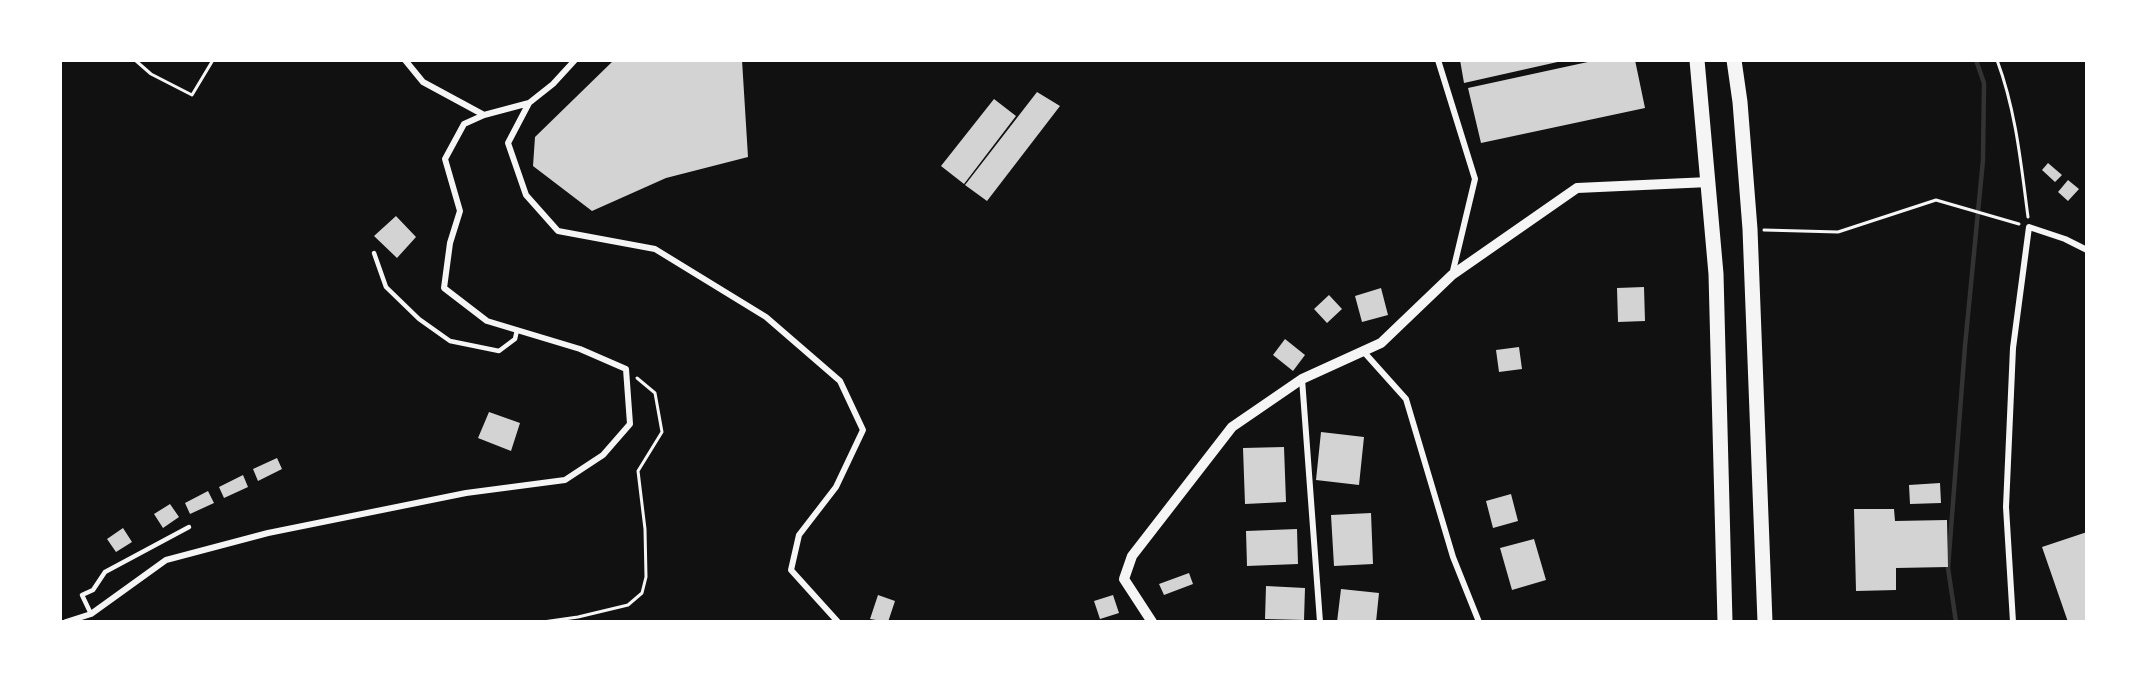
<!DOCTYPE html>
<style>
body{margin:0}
#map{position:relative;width:2147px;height:682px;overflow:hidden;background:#111;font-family:"PT Serif",serif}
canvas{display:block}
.frame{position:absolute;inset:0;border:62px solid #fff;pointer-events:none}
</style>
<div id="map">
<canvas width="2147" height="682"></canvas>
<div class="frame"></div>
</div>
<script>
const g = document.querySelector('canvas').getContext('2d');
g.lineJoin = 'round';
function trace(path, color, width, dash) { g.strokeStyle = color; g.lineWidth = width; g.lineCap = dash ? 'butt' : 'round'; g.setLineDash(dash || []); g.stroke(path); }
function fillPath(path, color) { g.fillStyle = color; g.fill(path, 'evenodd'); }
const stream = new Path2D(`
 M1956,622l-8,-54 17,-222 18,-186 1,-77 -8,-23`);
const building = new Path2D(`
 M614,60h128l6,97 -82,21 -74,33 -59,-45 2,-29z
 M1460,60h102v1l-98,22z
 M1597,60h38l10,48 -164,35 -13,-55z
 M1037,92l23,14 -73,95 -22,-16z
 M994,99l22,17 -52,68 -23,-18z
 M2048,163l14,12 -7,7 -13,-12z
 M2068,180l11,9 -11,12 -10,-9z
 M396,216l20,21 -19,21 -23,-22z
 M1644,287l1,34 -27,1 -1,-34z
 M1381,288l7,27 -26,7 -7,-26z
 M1329,295l13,14 -15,14 -13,-14z
 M1285,339l20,16 -12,16 -20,-16z
 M1519,347l3,22 -23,3 -3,-22z
 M489,412l31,11 -9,28 -33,-13z
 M1321,432l43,5 -5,48 -43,-5z
 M1284,447l2,55 -41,2 -2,-56z
 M277,458l5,11 -24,12 -5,-12z
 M243,475l5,12 -24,11 -5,-11z
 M1940,483l1,20 -31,1 -1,-19z
 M208,491l6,12 -24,11 -5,-11z
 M1511,494l7,27 -25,7 -7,-27z
 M170,504l9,13 -16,11 -9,-14z
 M1854,509h40l1,12 52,-1 1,47 -52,1v22l-40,1z
 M1371,513l2,51 -39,2 -3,-51z
 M123,528l9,14 -16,10 -9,-13z
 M1297,529l1,35 -51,2 -1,-35z
 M2087,532v90h-19l-26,-75z
 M1534,539l12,41 -34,10 -12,-42z
 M1189,573l4,11 -29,11 -5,-11z
 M1266,586l39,2 -1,32 -39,-1z
 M1341,589l38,4 -3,29h-39z
 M878,595l17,6 -7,21 -18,-3z
 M1113,595l6,18 -19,6 -6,-18z`);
const path = new Path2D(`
 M135,60l16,14 41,21 21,-35
 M1997,60c19,51 24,104 31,157
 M1764,230l74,2 98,-32 83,24
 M543,622l35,-5 50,-12 14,-12 4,-16 -1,-48 -7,-58 24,-39 -7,-39 -18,-15`);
const service = new Path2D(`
 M374,253l12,34 33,32 31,22 49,10 16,-12 2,-9
 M91,614l-9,-19 11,-5 12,-18 84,-45`);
const minor = new Path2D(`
 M405,60l18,22 61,33
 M575,60l-22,24 -24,19 -21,40 18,52 32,36 97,18 111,68 74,64 23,49 -27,57 -37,48 -8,35 47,52
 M1438,60l37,119 -23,96
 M1363,351l43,48 47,158 26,65
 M1302,379l18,243
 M66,622l25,-8 75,-54 102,-27 198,-40 99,-13 38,-25 27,-31 -4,-55 -46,-20 -93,-28 -43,-33 6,-45 10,-32 -15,-52 19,-35 20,-9 45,-12
 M2013,622l-7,-115 7,-159 16,-121 36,12 22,11`);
const tertiary = new Path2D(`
 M1152,622l-28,-43 8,-23 100,-129 70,-48 79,-36 71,-68 125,-87 132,-6`);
const trunk = new Path2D(`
 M1697,60l19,214 9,348
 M1734,60l6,42 10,127 15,393`);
trace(stream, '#333', 4.5);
fillPath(building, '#d3d3d3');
trace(path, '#f5f5f5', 3);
trace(service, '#f5f5f5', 4.5);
trace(minor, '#f5f5f5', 6);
trace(tertiary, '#f5f5f5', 10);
trace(trunk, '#f5f5f5', 15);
</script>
